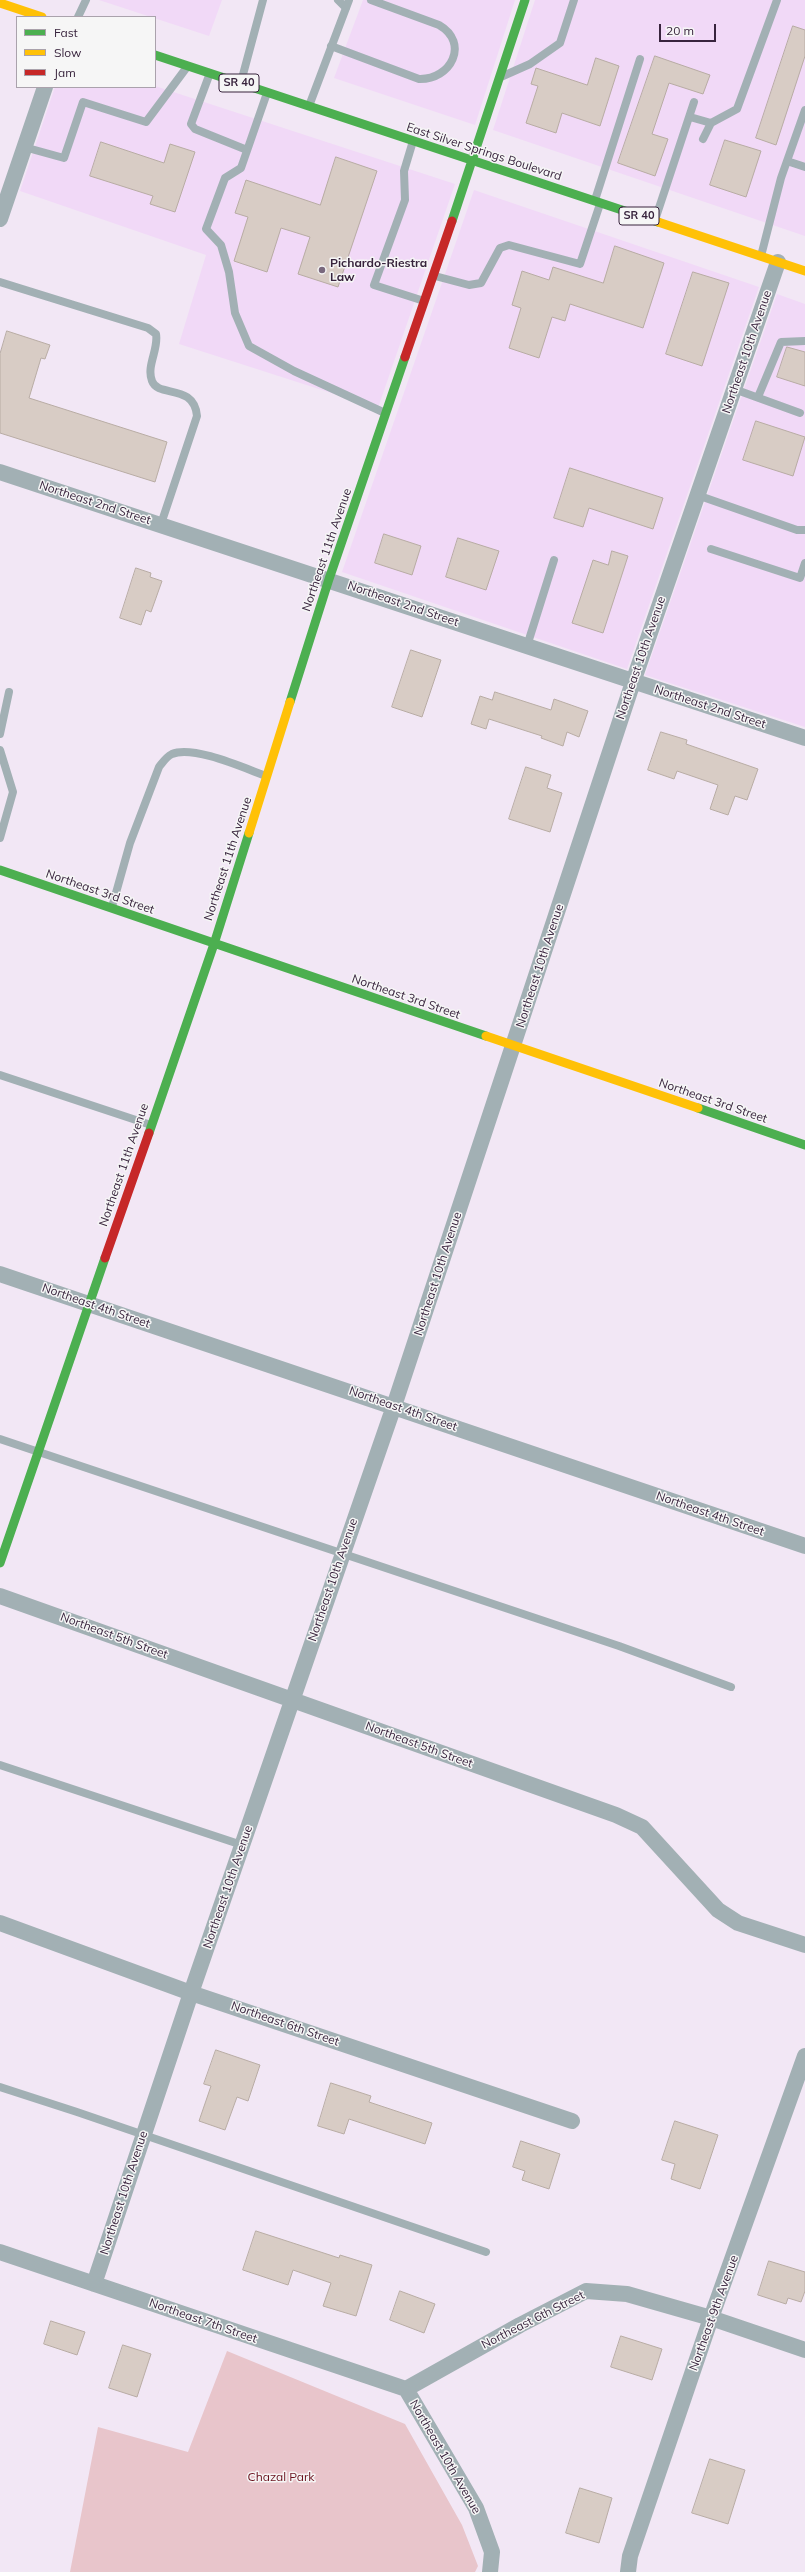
<!DOCTYPE html>
<style>
body{margin:0}
#map{position:relative;width:805px;height:2572px;overflow:hidden;background:#f2e7f5;font-family:Mulish,sans-serif}
canvas{display:block}
.legend{position:absolute;left:16px;top:16px;width:140px;height:72px;box-sizing:border-box;background:#f6f6f6;border:1px solid #aaa2ac;margin:0;padding:5px 7px;list-style:none;font-size:12px;color:#38243d}
.legend li{display:flex;align-items:center;gap:8px;height:20px}
.legend b{width:20px;border:1px solid #aaa2ac}
.scale{position:absolute;left:659px;top:24px;width:57px;height:18px;box-sizing:border-box;border:2px solid #38243d;border-top:0;padding-left:5px;font-size:12px;line-height:14px;white-space:nowrap;color:#38243d;-webkit-text-stroke:3px #f6f6f6;paint-order:stroke}
</style>
<div id="map">
<canvas width="805" height="2572"></canvas>
<ul class="legend">
<li><b style="height:5px;background:#4caf50"></b>Fast</li>
<li><b style="height:5px;background:#ffc107"></b>Slow</li>
<li><b style="height:5px;background:#c62828"></b>Jam</li>
</ul>
<div class="scale">20 m</div>
</div>
<script>
const g = document.querySelector('canvas').getContext('2d');
g.lineJoin = 'round';
function fillPath(path, color) { g.fillStyle = color; g.fill(path, 'evenodd'); }
function trace(path, color, width, dash) { g.strokeStyle = color; g.lineWidth = width; g.lineCap = dash ? 'butt' : 'round'; g.setLineDash(dash || []); g.stroke(path); }
function write(font, color, halo, rows, align = 'center') {
  g.font = font + ' Mulish,sans-serif'; g.lineWidth = 3; g.setLineDash([]); g.textBaseline = 'middle'; g.strokeStyle = halo; g.fillStyle = color; for (const [text, x, y, turn = 0] of rows) {
    g.save(); g.translate(x, y); g.rotate((+turn || 0) * Math.PI / 180); g.textAlign = isNaN(turn) ? turn : align; if (halo) g.strokeText(text, 0, 0); g.fillText(text, 0, 0); g.restore();
  }
}
const built = new Path2D(`
 M99,0h123l-13,36z
 M363,0h152l-40,125 -141,-47z
 M535,0h270v236l-312,-106z
 M155,86l300,98 -77,224 -199,-64 27,-89 -186,-64 35,-104z
 M474,190l285,97 -132,382 -285,-97z
 M777,294l28,10v423l-160,-52z`);
const green = new Path2D(`
 M227,2351l178,73 57,101 16,41 -3,6h-405l28,-145 90,25z`);
const building = new Path2D(`
 M793,26l12,4v26l-29,89 -20,-7z
 M655,56l55,19 -7,19 -34,-11 -17,51 16,5 -13,37 -37,-13z
 M596,58l23,8 -19,60 -38,-13 -6,20 -30,-10 12,-37 -7,-2 5,-16 51,17z
 M725,140l36,11 -15,46 -36,-12z
 M101,142l63,21 6,-19 25,8 -20,60 -25,-8 3,-8 -63,-20z
 M336,157l41,14 -39,116 -40,-13 12,-37 -29,-9 -14,44 -33,-11 14,-44 -13,-4 11,-33 74,25z
 M615,246l49,17 -21,65 -73,-24 -5,17 -13,-4 -13,41 -30,-10 12,-40 -9,-3 10,-34 27,9 4,-13 50,16z
 M693,272l36,11 -27,83 -36,-12z
 M7,331l43,14 -5,14 -4,-1 -12,40 138,44 -12,40 -155,-49v-79z
 M787,347l18,5v34l-28,-9z
 M756,421l49,16 -12,39 -50,-16z
 M570,468l93,30 -10,31 -64,-21 -6,19 -29,-9z
 M384,534l37,12 -9,29 -37,-12z
 M458,538l41,13 -13,39 -40,-13z
 M612,551l16,5 -25,77 -31,-10 21,-63 15,5z
 M136,568l15,5 -1,4 12,4 -11,31 -5,-2 -5,15 -21,-7z
 M411,650l30,10 -19,57 -30,-10z
 M495,692l56,18 3,-11 34,12 -9,26 -12,-5 -4,14 -22,-8 1,-2 -53,-17 -3,10 -15,-5 9,-28 12,4z
 M661,732l26,8 -1,4 72,25 -11,31 -12,-4 -7,19 -18,-6 8,-24 -41,-14 -3,8 -26,-9z
 M526,767l25,8 -4,13 15,5 -12,39 -41,-13z
 M216,2050l44,15 -12,36 -11,-4 -12,33 -26,-9 12,-35 -7,-2z
 M331,2083l40,13 -2,6 63,21 -7,21 -76,-25 -5,15 -26,-8z
 M675,2121l43,14 -18,54 -29,-10 4,-15 -13,-4z
 M521,2141l39,13 -11,35 -27,-9 3,-9 -12,-4z
 M256,2231l83,27 1,-3 32,10 -16,51 -33,-10 8,-23 -38,-13 -5,15 -45,-15z
 M769,2261l36,11v19l-4,11 -13,-4 -2,6 -28,-9z
 M400,2291l35,13 -11,29 -34,-13z
 M51,2321l34,11 -8,23 -33,-11z
 M621,2336l41,13 -10,31 -41,-13z
 M123,2345l28,9 -14,43 -28,-9z
 M710,2459l35,11 -17,54 -36,-11z
 M580,2488l32,10 -13,45 -33,-10z`);
const lane = new Path2D(`
 M338,0l8,8
 M78,17l8,-17
 M331,46l88,33c32,1 51,-36 20,-54l-68,-25
 M210,73l-19,51 4,5 52,21
 M503,76l27,-12 30,-21 14,-43
 M241,82l22,-82
 M267,93l-26,75 -16,10 -19,51 15,16 8,27 6,41 14,33 45,25 91,42
 M309,106l40,-106
 M690,117l21,6
 M703,139l8,-16 26,-14 40,-109
 M413,141l-9,30 1,29 -31,85 50,16
 M24,147l40,11 19,-56 63,20 41,-55
 M787,161l18,6
 M595,200l45,-141
 M655,220l39,-118
 M761,256l20,-78 24,-68
 M435,276l34,9 12,-2 19,-35 9,-3 71,19 20,-60
 M0,282l148,46 8,6c3,15 -10,32 -4,47 6,17 42,2 45,35l-36,108
 M734,389l66,24
 M758,397l23,-55 24,-1
 M697,495l100,35h8
 M711,549l89,29 5,-15
 M527,646l27,-86
 M0,734l9,-42
 M0,750l13,42 -13,46
 M112,907l18,-64 29,-76c4,-5 7,-10 13,-13 21,-9 72,14 94,22
 M0,1075l151,50
 M0,1439l619,207 112,41
 M0,1765l242,80
 M0,2087l77,25 409,140`);
const street = new Path2D(`
 M0,219l45,-132
 M0,472l805,266
 M0,1274l805,272
 M0,1596l616,219 26,12 76,83 20,13 67,22
 M0,1923l191,70 381,128
 M0,2252l406,137
 M94,2284l97,-291 203,-587 239,-724 145,-420
 M406,2389l114,-64 66,-34 41,3 84,24 94,32
 M406,2389l70,119 16,44 -2,20
 M628,2572l2,-16 81,-238 94,-262`);
const fast = new Path2D(`
 M155,55l503,167
 M452,221l73,-221
 M290,702l39,-123 76,-222
 M0,870l486,166
 M698,1108l107,37
 M149,1133l65,-189 35,-111
 M0,1563l105,-305`);
const slow = new Path2D(`
 M0,3l42,14
 M658,222l147,49
 M249,833l41,-131
 M486,1036l212,72`);
const jam = new Path2D(`
 M405,357l47,-136
 M105,1258l44,-125`);
const markers = [
 [322,270,4,"#79687d"]
];
const shields = [
 [239,83,40],
 [639,216,40]
];
const shieldNames = [
 ["SR 40",239,83],
 ["SR 40",639,216]
];
const streetNames = [
 ["East Silver Springs Boulevard",484,152,18],
 ["Northeast 10th Avenue",747,352,-71],
 ["Northeast 2nd Street",95,503,18],
 ["Northeast 11th Avenue",327,550,-71],
 ["Northeast 2nd Street",403,604,19],
 ["Northeast 10th Avenue",641,658,-71],
 ["Northeast 2nd Street",710,707,18],
 ["Northeast 11th Avenue",228,859,-72],
 ["Northeast 3rd Street",100,892,19],
 ["Northeast 10th Avenue",540,966,-72],
 ["Northeast 3rd Street",406,997,19],
 ["Northeast 3rd Street",713,1101,19],
 ["Northeast 11th Avenue",124,1165,-71],
 ["Northeast 10th Avenue",438,1274,-72],
 ["Northeast 4th Street",96,1306,19],
 ["Northeast 4th Street",403,1409,19],
 ["Northeast 4th Street",710,1514,19],
 ["Northeast 10th Avenue",333,1580,-71],
 ["Northeast 5th Street",114,1636,20],
 ["Northeast 5th Street",419,1745,20],
 ["Northeast 10th Avenue",228,1887,-71],
 ["Northeast 6th Street",285,2024,19],
 ["Northeast 10th Avenue",124,2193,-72],
 ["Northeast 9th Avenue",714,2313,-70],
 ["Northeast 6th Street",533,2320,-27],
 ["Northeast 7th Street",203,2321,19],
 ["Northeast 10th Avenue",445,2457,60]
];
const poiNames = [
 ["Pichardo-Riestra",330,263],
 ["Law",330,277]
];
const parkNames = [
 ["Chazal Park",281,2477]
];
fillPath(built, '#f1d9f7');
fillPath(green, '#e8c5cb');
fillPath(building, '#d8ccc5');
trace(building, '#b8aca4', 1);
trace(lane, '#a2b0b4', 8);
trace(street, '#a2b0b4', 16);
trace(fast, '#4caf50', 9);
trace(slow, '#ffc107', 9);
trace(jam, '#c62828', 9);
for (const [x, y, r, color] of markers) { const dot = new Path2D(); dot.arc(x, y, r, 0, 2 * Math.PI); g.fillStyle = color; g.fill(dot); trace(dot, '#f6f6f6', 1.5); }
for (const [x, y, w] of shields) { const box = new Path2D(); box.roundRect(x - w / 2, y - 9, w, 18, 3); g.fillStyle = '#f6f6f6'; g.fill(box); trace(box, '#38243d', 1); }
write('bold 11px', '#38243d', null, shieldNames);
write('12px', '#38243d', '#f6f6f6', streetNames);
write('bold 12px', '#38243d', '#f6f6f6', poiNames, 'left');
write('12px', '#69101c', '#f6f6f6', parkNames);
</script>
